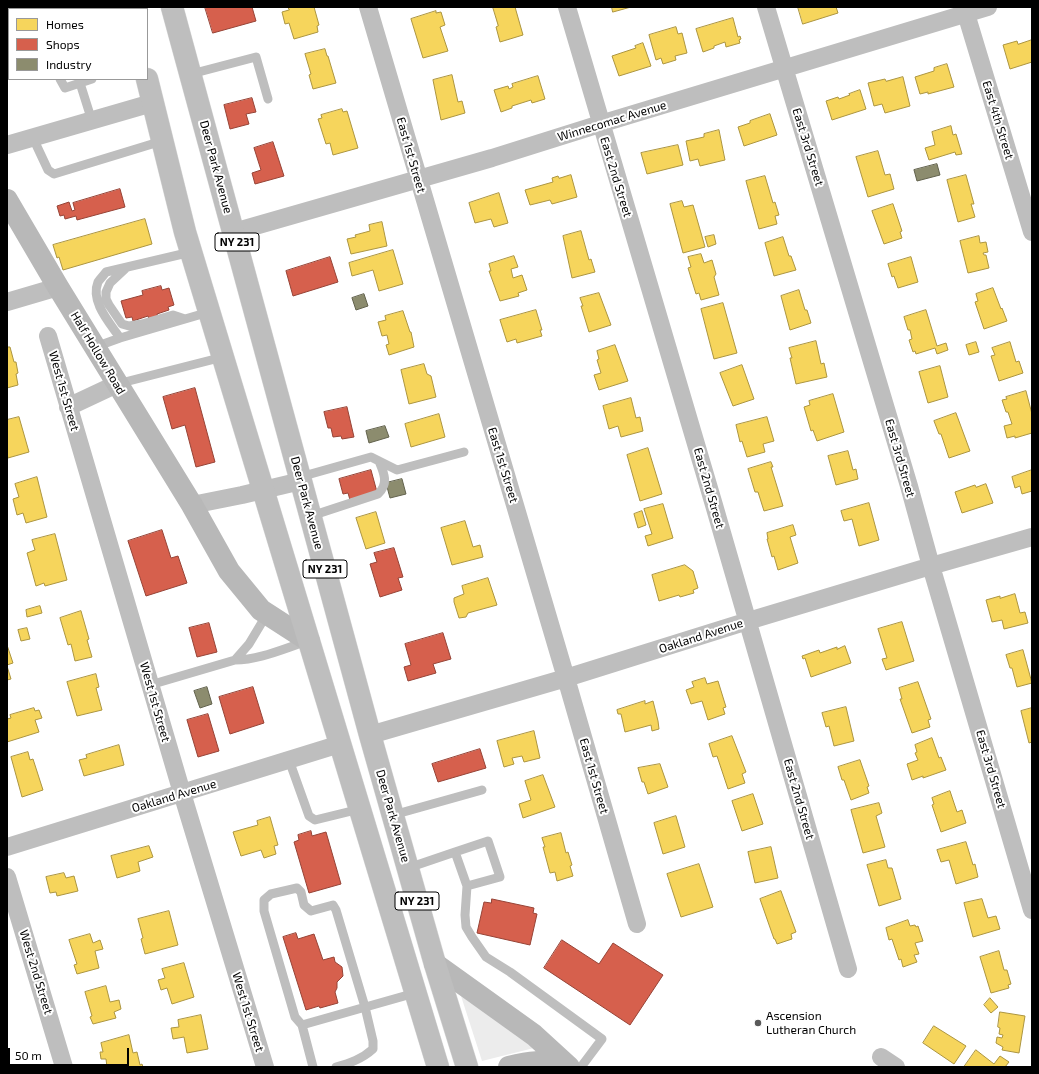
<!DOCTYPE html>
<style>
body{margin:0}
#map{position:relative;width:1039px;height:1074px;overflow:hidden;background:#fff;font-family:"Exo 2",sans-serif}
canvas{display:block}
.frame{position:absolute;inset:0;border:8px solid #000;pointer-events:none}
.legend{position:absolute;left:8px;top:8px;width:140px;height:72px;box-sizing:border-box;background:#fff;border:1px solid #999;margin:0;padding:5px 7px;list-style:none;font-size:12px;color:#000}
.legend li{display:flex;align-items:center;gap:8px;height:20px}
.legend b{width:20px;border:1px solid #999}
.scale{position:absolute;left:8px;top:1048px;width:121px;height:18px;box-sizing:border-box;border:2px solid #000;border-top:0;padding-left:5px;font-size:12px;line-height:14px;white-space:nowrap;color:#000;-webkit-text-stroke:3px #fff;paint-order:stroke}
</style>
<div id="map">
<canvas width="1039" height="1074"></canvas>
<div class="frame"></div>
<ul class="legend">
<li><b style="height:11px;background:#f6d55c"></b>Homes</li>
<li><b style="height:11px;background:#d6604d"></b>Shops</li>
<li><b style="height:11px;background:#8c8c6e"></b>Industry</li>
</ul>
<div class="scale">50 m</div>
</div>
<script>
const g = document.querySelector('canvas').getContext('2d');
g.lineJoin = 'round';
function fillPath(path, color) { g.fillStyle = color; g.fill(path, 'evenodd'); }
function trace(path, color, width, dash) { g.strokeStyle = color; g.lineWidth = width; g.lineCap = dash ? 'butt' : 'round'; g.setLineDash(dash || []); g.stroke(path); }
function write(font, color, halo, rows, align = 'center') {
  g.font = font + ' "Exo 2",sans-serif'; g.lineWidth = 4; g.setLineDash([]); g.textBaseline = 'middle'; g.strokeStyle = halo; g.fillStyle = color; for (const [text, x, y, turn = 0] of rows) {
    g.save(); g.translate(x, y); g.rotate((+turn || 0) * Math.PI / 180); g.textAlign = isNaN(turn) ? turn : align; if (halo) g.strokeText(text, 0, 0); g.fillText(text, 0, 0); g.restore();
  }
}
const green = new Path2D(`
 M461,996l73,52 -52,13z`);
const homes = new Path2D(`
 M288,7h26l5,18 -2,1 1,6 -24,7 -5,-16 -4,1 -3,-12 7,-2z
 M493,7h22l8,28 -23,7 -4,-15 2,-1z
 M612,7h19l-18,5z
 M798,7h38l2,6 -35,11z
 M436,11v2l5,-1 4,13 -5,2 8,24 -25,7 -12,-39z
 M733,18l5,19 2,-1 1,3 -2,1 1,3 -14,4 -1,-5 -11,4v2l-11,4 -7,-23z
 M676,27l2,7 4,-1 5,20 -12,3 1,4 -13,4 -2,-6 -5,2 -7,-25z
 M1032,40v22l-22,7 -7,-24 14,-4 1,3z
 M643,43l8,23 -32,10 -7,-20 24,-8 -1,-2z
 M325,49l2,7h1l8,27 -23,6 -4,-14 2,-1 -6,-20z
 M947,64l7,23 -26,7v-2l-8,2 -5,-17 19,-6v-3z
 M452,75l6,27 4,-1 3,12 -24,7 -8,-40z
 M538,76l7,23 -13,4 -1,-3 -19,6v2l-11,4 -7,-22 14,-4 1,3 4,-2 -1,-3z
 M903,77l7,29 -25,7 -3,-9 -8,2 -6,-23 17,-4 1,2z
 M860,90l6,19 -34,11 -6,-19 12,-4 1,2 11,-4 -1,-1z
 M342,109l1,3 4,-1 11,37 -25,7 -3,-12 -4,1 -8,-25 4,-1 -1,-3z
 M770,114l7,21 -33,11 -6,-19 12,-4v-2z
 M951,126l2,9 3,-1 6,20 -6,1 -1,-3 -26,8 -4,-12 10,-3 -3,-13z
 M719,130l6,30 -25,6 -2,-7 -8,2 -4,-20 18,-4v-3z
 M678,145l5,20 -36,9 -6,-21z
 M878,151l7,24 5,-1 4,15 -26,8 -12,-40z
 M571,175l6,22 -25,7 -2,-4 -20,5 -5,-15 28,-8 -1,-4 6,-2 1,2z
 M966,175l8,29h-3l4,13 -17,5 -11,-42z
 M765,176l8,27 2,-1 4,13 -4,1 2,8 -18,5 -13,-48z
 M499,193l9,30 -14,4 -3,-8 -16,4 -6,-20z
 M682,201l2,6 9,-2 12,42 -22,6 -13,-49z
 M893,204l9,27 -2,1 2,6 -18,6 -12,-33z
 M145,219l7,25 -89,26 -4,-13 -2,1 -4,-13z
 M382,222l5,24 -36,8 -4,-15 9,-2 -1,-2 15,-4 -1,-6z
 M581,231l8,29 2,-1 4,13 -23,6 -9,-42z
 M714,235l2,9 -8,3 -3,-10z
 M979,236l1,7 6,-1 2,10 -5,1 1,2h2l3,13 -21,5 -8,-32z
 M783,237l6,19h2l5,14 -22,6 -9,-33z
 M393,250l10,34 -24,7 -6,-21 -21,6 -3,-13z
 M701,254l3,9 8,-3 4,14 -2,3 5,18 -18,5 -2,-7 -3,1 -8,-26 3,-1 -3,-10z
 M514,256l4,11 -7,2 2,9 9,-3 5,15 -9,3 1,3 -19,5 -11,-30h2l-2,-7z
 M911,257l7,25 -20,6 -4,-12 -2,1 -4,-13z
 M993,288l8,21 1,-1 5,13 -23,8 -9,-27 3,-1 -2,-7z
 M799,290l6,20h2l4,13 -21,7 -9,-34z
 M599,293l12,32 -22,7 -8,-26h2l-3,-8z
 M723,303l14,50 -23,6 -13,-50z
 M536,310l6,20h-2l2,6 -25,7 -1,-4 -9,3 -7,-22z
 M926,310l11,36 9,-3 2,7 -11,4 -2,-6 -19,6 -1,-3 -2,1 -4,-12 3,-1 -2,-9h-2l-4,-13z
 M403,311l7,21h1l3,15 -25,8 -3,-10 3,-1 -2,-9 -5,1 -4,-14 8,-2 -1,-4z
 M816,341l5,23 3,-1 3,14 -31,7 -6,-26h2l-3,-10z
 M976,342l3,10 -10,3 -3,-10z
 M1010,342l6,20 3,-1 4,12 -24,8 -8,-25 4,-1 -3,-7z
 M615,345l13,36 -29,9 -5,-15 7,-2 -4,-13 2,-1 -2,-8z
 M7,347h3l4,15h2l2,11 -2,1 2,11 -11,3z
 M424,364l3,10 4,2 5,21 -27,7 -8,-34z
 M742,365l12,34 -21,7 -13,-33z
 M940,366l8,31 -20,6 -9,-31z
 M1026,391l6,23v19l-17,5v-2l-8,2 -3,-12 8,-2 -4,-12h-2l-4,-12 5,-1 -1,-2z
 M833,394l11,38 -27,9 -4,-11 -2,1 -7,-24 6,-2 -1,-4z
 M631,398l5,20 4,-1 3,14 -22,6 -3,-11 -9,3 -6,-23z
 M956,413l14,38 -21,7 -8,-24h-2l-5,-13z
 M439,414l6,23 -34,10 -6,-23z
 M19,417l10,35 -21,6 -1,-4v-34z
 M767,417l7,24 -11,3 2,8 -18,5 -5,-16 -2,1 -4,-17z
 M648,448l14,46 -22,7 -13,-46z
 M848,451l5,19 3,-1 2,10 -22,6 -8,-29z
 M771,462l2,5h-2l12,39 -19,5 -6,-19h-3l-7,-23z
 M1032,470v21l-10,3 -2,-8 -5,2 -3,-11z
 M37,477l10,40 -21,6 -3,-10 -6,2 -4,-16 6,-2 -4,-13z
 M986,484l7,19 -31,10 -7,-21 20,-7 1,2z
 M869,503l10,37 -20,6 -7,-27 -8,2 -3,-10z
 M663,504l10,34 -25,8 -3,-10 7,-2 -8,-25z
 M642,511l4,14 -8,3 -4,-14z
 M376,512l9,31 -19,6 -10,-31z
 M465,521l8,26 7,-2 3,12 -31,8 -11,-37z
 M793,525l3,10 -6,2 8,26 -20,7 -4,-14 -2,1 -5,-18h1l-1,-6z
 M55,534l12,46 -22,6 -1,-3 -8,3 -9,-33 8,-3 -3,-10z
 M685,565l8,6 5,17 -5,2 1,3 -14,4 -1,-2 -20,6 -7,-26z
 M488,578l9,27 -29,8 -2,4 -7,1 -5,-16v-4l10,-4 -2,-8z
 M1015,594l5,19 5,-1 3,11 -24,6 -2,-9 -10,2 -6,-22 14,-4v2z
 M40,606l2,7 -15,4 -1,-7z
 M81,611l8,28 -2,1 5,17 -17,4 -4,-17 -3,1 -8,-27z
 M902,622l12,39 -28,9 -4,-11 5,-1 -9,-29z
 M27,628l3,11 -9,2 -3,-11z
 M7,645l6,18 -6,2z
 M845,646l6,17 -40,14 -6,-19 -2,1 -1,-3 17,-6 1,3 17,-6v2z
 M1023,650l9,33 -15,4 -5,-19h-2l-4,-13z
 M7,666l4,13 -4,1z
 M96,674l3,13 -3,1 6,22 -25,6 -10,-34z
 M705,678l2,6 11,-3 8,26 -3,1 2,6 -17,6 -6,-19 -11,3 -5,-14 8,-3 -2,-5z
 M918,682l13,37 -3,1 2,7 -18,6 -12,-34h2l-3,-11z
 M645,701v3l8,-3 5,20 1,8 -7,2 -1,-6 -26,7 -4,-18h-3l-1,-4z
 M846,707l8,34 -20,5 -5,-20 -3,1 -4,-14z
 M34,708l1,3 4,-1 3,8 -7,2 4,12 -32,10v-23l4,-1 -1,-3z
 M1032,708v34l-3,1 -8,-32z
 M534,731l6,27 -16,4 -2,-6 -10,2 2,6 -10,3 -7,-26z
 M732,736l14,36 -4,2 3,9 -17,6 -11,-33 -4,1 -4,-13z
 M932,738l7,20 2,-1 5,13 -23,8v-2l-11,4 -5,-16 11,-4 -3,-7 2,-1 -2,-7z
 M119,745l5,20 -40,11 -5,-16 8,-2 -1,-3z
 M28,752l2,8 3,-1 10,31 -21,7 -11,-40z
 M860,760l9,26 -2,1 2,6 -18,7 -7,-20h-2l-4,-13z
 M660,764l8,23 -20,7 -4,-12h-2l-4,-14z
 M543,775l12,32 -32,11 -4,-14 12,-4 -6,-19z
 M950,791l7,21 5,-2 4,13 -25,9 -9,-27 2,-1 -2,-6z
 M753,794l10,30 -21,7 -10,-30z
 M879,803l3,10 -6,3 9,31 -22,6 -12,-43z
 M676,816l9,31 -22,7 -9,-31z
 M270,817l8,28 -4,1 2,8 -12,4 -3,-8 -20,6 -8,-24 25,-7 -1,-4z
 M561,833l5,20 2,-1 4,13 -2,1 3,10 -16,5 -2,-9 -5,1 -7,-26h2l-3,-9z
 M966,842l7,23 2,-1 3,13 -22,7 -7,-24 -8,2 -4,-12z
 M149,846l4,11 -15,5 2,9 -23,7 -6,-22z
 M771,847l7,31 -23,5 -7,-31z
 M886,860l2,8h4l9,31 -22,7 -12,-41z
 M699,864l14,43 -32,10 -14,-43z
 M64,873l2,5 8,-2 4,15 -21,5 -1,-4 -6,1 -4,-16z
 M781,891l15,41 -5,2 1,5 -15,5 -2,-5h-1l-14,-40z
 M982,899l6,19 8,-2 4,13 -27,8 -9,-34z
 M169,911l9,34 -33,9 -4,-15 2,-1 -5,-19z
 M908,920l2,6 5,-1 1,2 2,-1 5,15 -8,2 4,11 -5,1 3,7 -14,5 -2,-8 -2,1 -7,-21 -3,1 -3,-12z
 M90,934l3,9 7,-3 3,9 -8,2 4,17 -22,6 -3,-9 3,-1 -8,-24z
 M999,951l5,19h3l4,14 -3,1 1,3 -18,5 -11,-36z
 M184,963l10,34 -22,7 -5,-16 -6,2 -3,-10 7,-2 -3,-9z
 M106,986l4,16 9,-2 2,9 -7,3 2,6 -23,6 -3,-7 2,-1 -7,-24z
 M990,998l8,9 -7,6 -7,-8z
 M1000,1012l25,4 -6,37 -17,-3 1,-3 -7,-4 1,-6 5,1 1,-3 -4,-1 1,-6 -2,-1z
 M201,1015l7,34 -21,4 -3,-16 -11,2 -2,-11 8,-1 -1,-7z
 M934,1026l32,20 -12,18 -31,-21z
 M129,1035l4,18 4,-1 3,13 2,-1 1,3h-36l-1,-8h-5l-1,-7h3l-2,-9z
 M976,1050l18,14 6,-8 9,6 -4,5h-41z`);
const shops = new Path2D(`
 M205,7h47l4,14 -43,12z
 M252,98l4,14 -10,2 3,10 -19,5 -6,-24z
 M273,142l11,34 -29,8 -3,-11 9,-3 -7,-22z
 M120,189l5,18 -48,13 -1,-4 -11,3 -1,-4 -4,1 -3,-10 12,-4 3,9 3,-1 -2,-7z
 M330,257l8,25 -45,14 -7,-25z
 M161,286l1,4 7,-2 5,17 -6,2 1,3 -12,4 1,3 -9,2 -1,-3 -15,5 -1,-4 -6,1 -5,-17 22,-6 -1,-4z
 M195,388l20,74 -19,5 -11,-42 -13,4 -9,-32z
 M347,407l7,30 -12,2 -1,-3 -8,1 -2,-9h-3l-4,-16z
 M371,470l6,22 -27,8 -2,-7 -5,1 -4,-15z
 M162,530l9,28 7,-2 9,27 -41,13 -18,-55z
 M394,548l9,29 -5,1 4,12 -22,7 -10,-33 7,-2 -3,-9z
 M209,623l8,29 -20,5 -8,-29z
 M443,633l8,26 -18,5 3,9 -28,8 -4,-14 7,-2 -6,-21z
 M253,687l11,36 -34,11 -11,-37z
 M208,714l11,37 -21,6 -11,-37z
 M480,749l6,19 -48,14 -6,-18z
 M311,831l1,5 14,-4 15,52 -32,9 -15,-51 5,-2 -1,-5z
 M492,899l42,9 -1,5 4,1 -7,31 -53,-12 7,-31 7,1z
 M296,933l2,6 16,-5 9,26 11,-3 1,5 7,5 1,9 -6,6v6l-2,4 3,11 -18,5 -1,-2 -13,4 -23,-73z
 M562,940l37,24 14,-21 50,32 -33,50 -86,-57z`);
const industry = new Path2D(`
 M937,164l3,11 -23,6 -3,-11z
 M364,294l4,12 -12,4 -4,-12z
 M385,426l4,11 -20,6 -3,-12z
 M402,479l4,15 -16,4 -4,-15z
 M207,687l5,17 -12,4 -6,-17z`);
const lane = new Path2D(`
 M76,7v2
 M29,9v-2
 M7,38l2,-1
 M191,74l65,-17 12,42
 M60,79l5,9 27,-9
 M80,83l12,38
 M33,138l15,32 6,4 108,-33
 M191,252l-85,20c-2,3 -6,7 -8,10 -8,20 12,41 22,56l89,-26
 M125,269l-15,14 -4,9v7l3,6 13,19 7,2 13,-2 31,-9 12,4
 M95,347l25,-9
 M117,384l106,-27
 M300,477l71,-20 26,13 67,-18
 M311,516l67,-22c11,-10 6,-21 1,-33
 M235,660l14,-16 18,-30
 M150,685l85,-25c24,0 48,-11 70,-18
 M289,760l20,56 6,4 45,-11
 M393,815l89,-25
 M455,852l33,-11 12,36 -33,9
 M408,868l47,-16 12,34 -2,29 1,12 6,10 14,20 24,15 92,67 -21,28
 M302,1025l11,42
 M336,1067c14,-4 26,-8 37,-18v-8l-8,-34 -29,-97 -3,-5 -22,6 -7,-6 -3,-13 -4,-4 -26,6 -7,6v11l31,106 7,8 113,-32`);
const street = new Path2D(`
 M368,7l198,671 71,246
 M567,7l147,498 134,464
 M766,7l143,479 22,80 101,344
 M964,7l68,225
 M7,145l145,-42
 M234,232l258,-74 108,-34 388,-117
 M7,302l51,-15
 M48,336l134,457 83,274
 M68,407l49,-23
 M192,505l50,-10 59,-14
 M370,735l196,-57 182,-57 183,-55 101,-29
 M7,847l333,-103
 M7,877l57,190
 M881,1057l15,10`);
const secondary = new Path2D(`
 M7,200l51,87 134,218 37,66 32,39 48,31
 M435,964l99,71 35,32
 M509,1067c19,-5 35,-8 54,0`);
const primary = new Path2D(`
 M130,7l1,2
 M172,7l198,728 65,229 32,103
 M147,79l38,153 253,835`);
const markers = [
 [758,1023,4,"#595959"]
];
const shields = [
 [237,242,44],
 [325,569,44],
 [417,901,44]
];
const shieldNames = [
 ["NY 231",237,242],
 ["NY 231",325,569],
 ["NY 231",417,901]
];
const streetNames = [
 ["East 4th Street",998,120,73],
 ["Winnecomac Avenue",612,121,-17],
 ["East 3rd Street",808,147,73],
 ["East 1st Street",411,155,74],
 ["Deer Park Avenue",216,167,75],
 ["East 2nd Street",616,177,73],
 ["Half Hollow Road",98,353,59],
 ["West 1st Street",64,391,74],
 ["East 3rd Street",900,458,74],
 ["East 1st Street",503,465,73],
 ["East 2nd Street",709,488,74],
 ["Deer Park Avenue",307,503,75],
 ["Oakland Avenue",701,636,-18],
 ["West 1st Street",155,702,74],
 ["East 3rd Street",991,769,74],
 ["East 1st Street",594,776,74],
 ["Oakland Avenue",174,796,-17],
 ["East 2nd Street",799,799,74],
 ["Deer Park Avenue",393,816,74],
 ["West 2nd Street",36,972,73],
 ["West 1st Street",248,1012,73]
];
const poiNames = [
 ["Ascension",766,1016],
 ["Lutheran Church",766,1030]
];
fillPath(green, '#ececec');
fillPath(homes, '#f6d55c');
trace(homes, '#ac9540', 1);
fillPath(shops, '#d6604d');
trace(shops, '#964336', 1);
fillPath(industry, '#8c8c6e');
trace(industry, '#62624d', 1);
trace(primary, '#dbdbdb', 23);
trace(lane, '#bebebe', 9);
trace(street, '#bebebe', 18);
trace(secondary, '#b8b8b8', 22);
trace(primary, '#bebebe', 22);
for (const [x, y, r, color] of markers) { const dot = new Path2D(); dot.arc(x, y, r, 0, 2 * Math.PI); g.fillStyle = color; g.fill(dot); trace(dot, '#fff', 1.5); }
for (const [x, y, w] of shields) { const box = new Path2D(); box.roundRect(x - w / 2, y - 9, w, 18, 3); g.fillStyle = '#fff'; g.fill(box); trace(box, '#000', 1); }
write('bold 11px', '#000', null, shieldNames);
write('12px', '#000', '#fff', streetNames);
write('12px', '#000', '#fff', poiNames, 'left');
</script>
